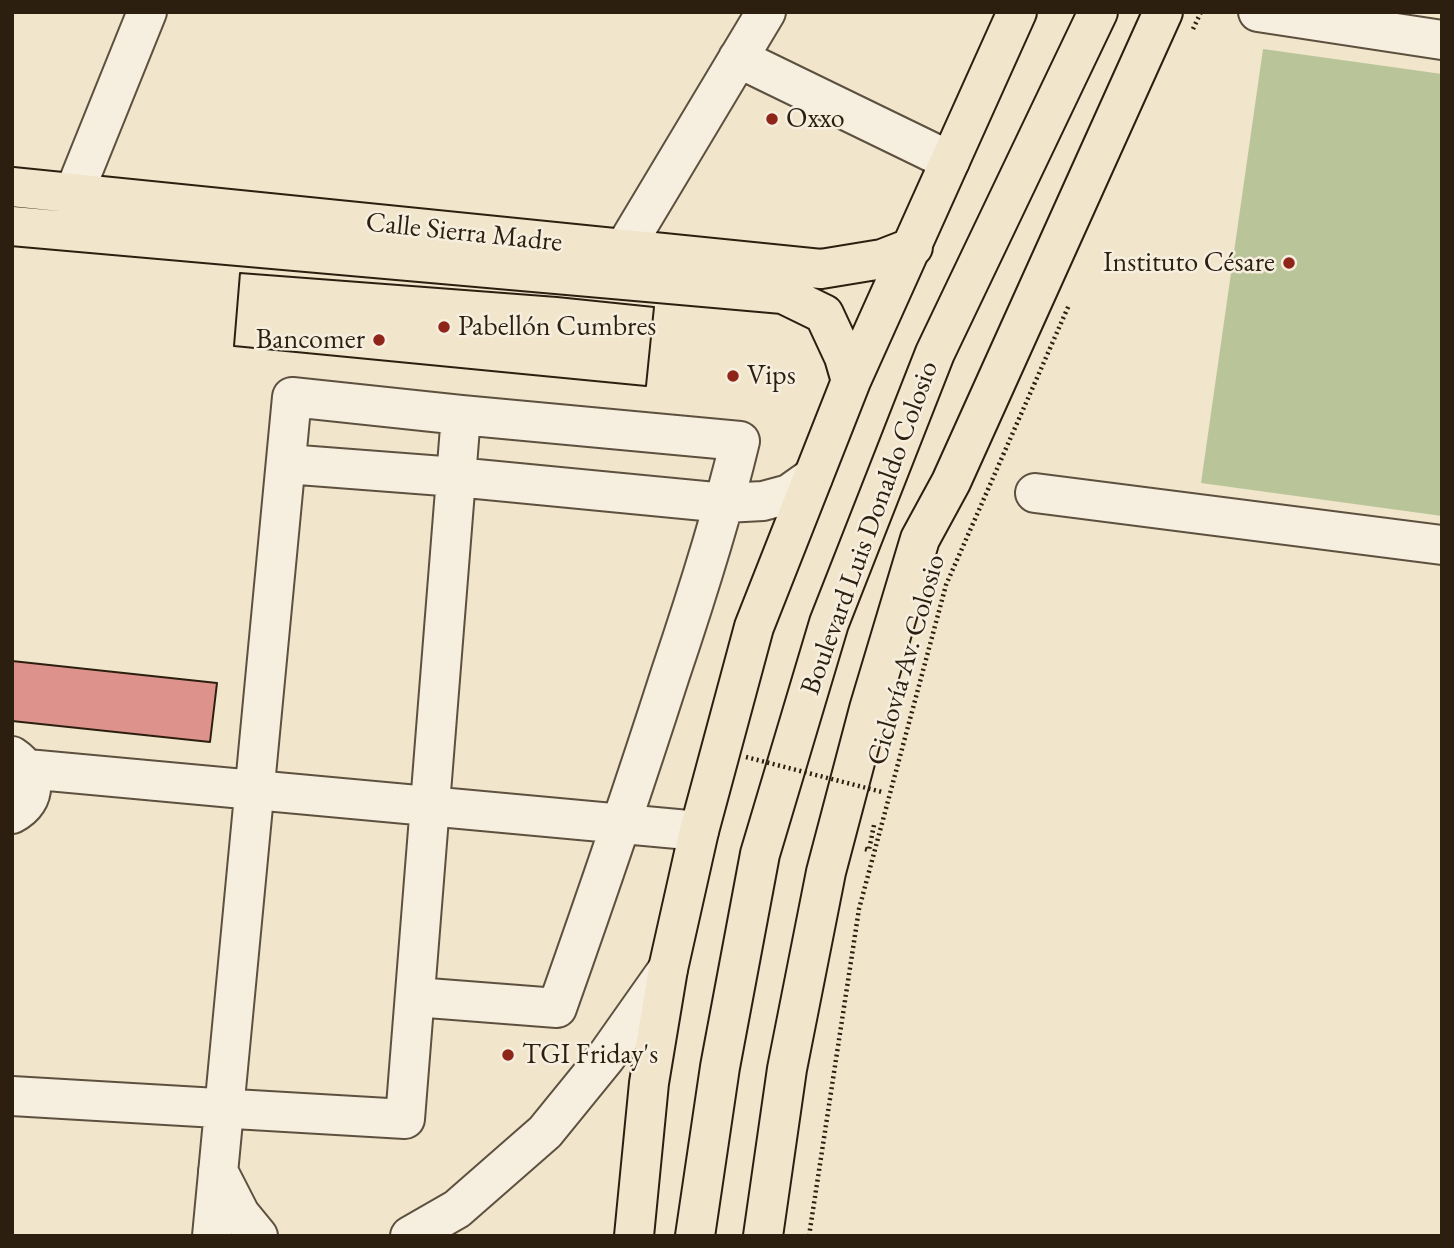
<!DOCTYPE html>
<meta charset="utf-8">
<style>
body{margin:0}
#map{position:relative;width:1454px;height:1248px;overflow:hidden;background:#f1e5cc;font-family:"EB Garamond",serif}
canvas{display:block}
.frame{position:absolute;inset:0;border:14px solid #2d1f10;pointer-events:none}
</style>
<div id="map">
<canvas width="1454" height="1248"></canvas>
<div class="frame"></div>
</div>
<script>
const g = document.querySelector('canvas').getContext('2d');
g.lineJoin = 'round';
function fillPath(path, color) { g.fillStyle = color; g.fill(path, 'evenodd'); }
function trace(path, color, width, dash) { g.strokeStyle = color; g.lineWidth = width; g.lineCap = dash ? 'butt' : 'round'; g.setLineDash(dash || []); g.stroke(path); }
function write(font, color, halo, rows, align = 'center') {
  g.font = font + ' "EB Garamond",serif'; g.lineWidth = 5; g.setLineDash([]); g.textBaseline = 'middle'; g.strokeStyle = halo; g.fillStyle = color; for (const [text, x, y, turn = 0] of rows) {
    g.save(); g.translate(x, y); g.rotate((+turn || 0) * Math.PI / 180); g.textAlign = isNaN(turn) ? turn : align; if (halo) g.strokeText(text, 0, 0); g.fillText(text, 0, 0); g.restore();
  }
}
const green = new Path2D(`
 M1263,49l179,25v442l-241,-33z`);
const building = new Path2D(`
 M240,273l317,24 97,10 -8,79 -412,-40z
 M240,273l317,24 97,10 -8,79 -412,-40z
 M12,661l205,22 -7,59 -198,-21z`);
const path = new Path2D(`
 M1193,29l8,-17
 M865,849l4,1 5,-25
 M809,1236l50,-327 87,-324 123,-280`);
const minor = new Path2D(`
 M1258,12l184,28
 M738,58l212,103
 M74,193l73,-181
 M624,249l142,-237
 M286,464l170,13 269,26 38,-2 26,-7 24,-17
 M1035,493l407,52
 M12,756c24,16 27,44 0,58
 M27,769l672,62
 M12,1096l393,23 56,-704
 M218,1171l22,43 18,22
 M212,1236l80,-839 169,18 279,26c-19,79 -44,157 -70,234 -36,112 -74,223 -113,333l-142,-11
 M410,1236l47,-27 88,-77 61,-75 62,-88`);
const major = new Path2D(`
 M12,187l809,82 61,-10 31,-12
 M12,226l771,68 41,20 20,43 7,24
 M634,1236l15,-153 19,-114 31,-138 55,-204 97,-246 166,-369
 M695,1236l25,-169 40,-213 69,-231 106,-270 163,-341
 M763,1236l24,-167 39,-197 43,-163 51,-170 31,-57 212,-470`);
const pathBridge = new Path2D(`
 M746,757l136,35`);
const markers = [
 [772,119,7,"#8f2418"],
 [1289,263,7,"#8f2418"],
 [444,327,7,"#8f2418"],
 [379,340,7,"#8f2418"],
 [733,376,7,"#8f2418"],
 [508,1055,7,"#8f2418"]
];
const poiNames = [
 ["Oxxo",786,119],
 ["Instituto Césare",1275,263,"right"],
 ["Pabellón Cumbres",458,327],
 ["Bancomer",365,340,"right"],
 ["Vips",747,376],
 ["TGI Friday's",522,1055]
];
const streetNames = [
 ["Calle Sierra Madre",464,233,6],
 ["Boulevard Luis Donaldo Colosio",870,528,-70],
 ["Ciclovía Av. Colosio",907,660,-74]
];
fillPath(green, '#b9c598');
fillPath(building, '#dd938b');
trace(building, '#2d1f10', 2);
trace(minor, '#5e503f', 42);
trace(major, '#2d1f10', 42);
trace(path, '#2d1f10', 4.5, [2, 3.5]);
trace(minor, '#f6eede', 38);
trace(major, '#f1e5cc', 38);
trace(pathBridge, '#2d1f10', 4.5, [2, 3.5]);
for (const [x, y, r, color] of markers) { const dot = new Path2D(); dot.arc(x, y, r, 0, 2 * Math.PI); g.fillStyle = color; g.fill(dot); trace(dot, '#f6eede', 2.5); }
write('28px', '#2d1f10', '#f6eede', poiNames, 'left');
write('28px', '#2d1f10', '#f6eede', streetNames);
</script>
